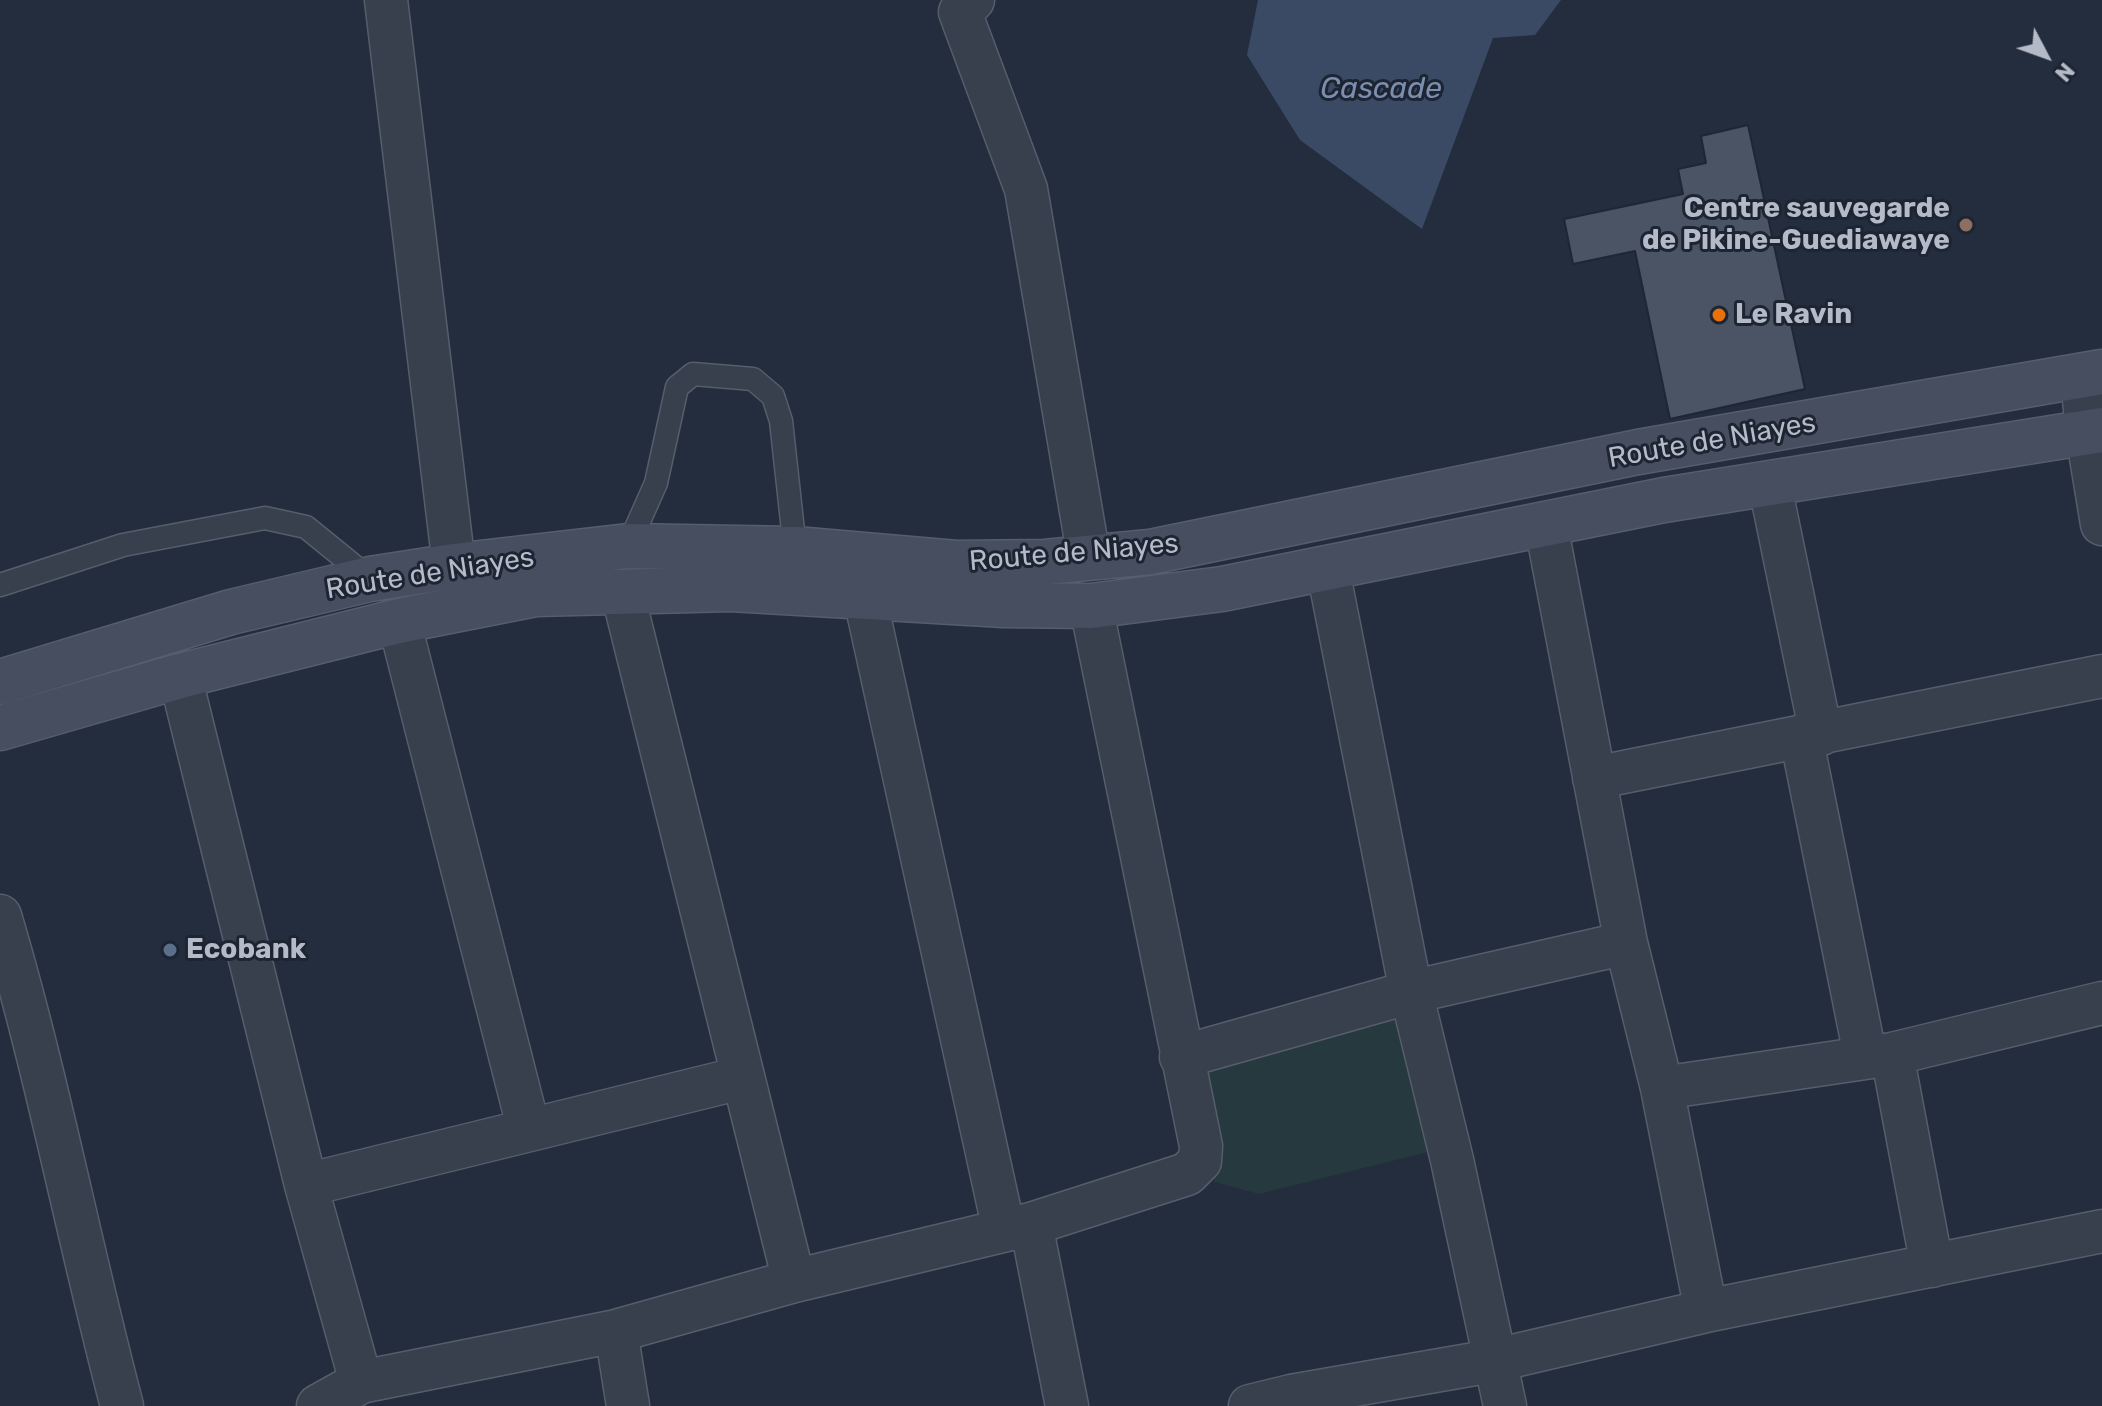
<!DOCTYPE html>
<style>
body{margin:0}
#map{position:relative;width:2102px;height:1406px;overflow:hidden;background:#242d3d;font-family:Rubik,sans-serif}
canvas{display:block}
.north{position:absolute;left:2006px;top:16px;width:80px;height:80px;-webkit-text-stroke:6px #1d2432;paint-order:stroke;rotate:131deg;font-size:22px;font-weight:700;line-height:32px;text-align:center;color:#b4bac8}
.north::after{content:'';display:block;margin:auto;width:28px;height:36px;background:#b4bac8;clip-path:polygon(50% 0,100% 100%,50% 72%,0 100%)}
</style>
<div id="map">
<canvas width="2102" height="1406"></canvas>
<div class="north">N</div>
</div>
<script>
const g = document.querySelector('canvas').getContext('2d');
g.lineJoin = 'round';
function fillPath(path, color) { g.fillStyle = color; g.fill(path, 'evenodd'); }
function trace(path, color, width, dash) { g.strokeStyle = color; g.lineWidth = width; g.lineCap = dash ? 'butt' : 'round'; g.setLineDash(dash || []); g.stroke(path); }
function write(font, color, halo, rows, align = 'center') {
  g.font = font + ' Rubik,sans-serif'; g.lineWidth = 6; g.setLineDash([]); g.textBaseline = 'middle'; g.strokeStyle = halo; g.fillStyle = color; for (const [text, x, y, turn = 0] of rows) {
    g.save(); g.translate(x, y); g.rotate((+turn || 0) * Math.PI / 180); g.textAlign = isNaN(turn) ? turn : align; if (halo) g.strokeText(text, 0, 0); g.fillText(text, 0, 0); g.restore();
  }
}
const green = new Path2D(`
 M1413,998l35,149 -189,47 -44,-12 -30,-124z`);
const water = new Path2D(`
 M1258,0h303l-26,35 -42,3 -71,191 -122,-89 -53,-85z`);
const building = new Path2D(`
 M1748,125l57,264 -135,30 -35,-168 -62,13 -9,-45 119,-25 -5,-25 28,-6 -5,-27z`);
const service = new Path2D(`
 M628,546l28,-63 21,-96 16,-13 60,5 20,17 8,25 14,128
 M0,585l123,-40 142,-27 41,9 64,52`);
const minor = new Path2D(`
 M386,0l68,566
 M973,0l-13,12 66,177 63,369
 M2082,376l5,57 15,91
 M1770,486l51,248
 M1546,525l80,418 36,145 44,223
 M1328,570l83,422 41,168 53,246
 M622,591l172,690
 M865,598l139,632
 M399,621l130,509
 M180,676l126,509 55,197
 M1801,736l64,319
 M1594,778l508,-102
 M0,916c48,161 79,327 122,490
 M1892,1054l40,212
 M1181,1057l230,-65 215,-49
 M1662,1088l230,-34 210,-51
 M306,1185l435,-107
 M1031,1224l36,182
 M616,1331l12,75
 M318,1406l43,-24 255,-51 178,-50 237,-57 156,-50 13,-13 1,-15 -110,-540
 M1250,1406l41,-10 201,-35 214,-50 396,-80`);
const secondary = new Path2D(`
 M0,682l231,-70 139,-33 84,-13 174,-20 167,3 161,14 89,-1 105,-10 488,-100 464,-80
 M0,728l180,-52 219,-55 137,-27 195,-5 273,16 87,1 131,-17 442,-89 438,-70`);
const markers = [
 [1966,225,8,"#8d6e63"],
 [1719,315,8,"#e8710a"],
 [170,950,8,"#5c6f8a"]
];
const poiNames = [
 ["Centre sauvegarde",1950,209,"right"],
 ["de Pikine-Guediawaye",1950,241,"right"],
 ["Le Ravin",1735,315],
 ["Ecobank",186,950]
];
const streetNames = [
 ["Route de Niayes",1712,441,-10],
 ["Route de Niayes",1074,553,-5],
 ["Route de Niayes",430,574,-9]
];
const waterNames = [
 ["Cascade",1381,89]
];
fillPath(green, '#26393e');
fillPath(water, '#3a4a65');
fillPath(building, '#4a5465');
trace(building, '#1f2634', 2);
trace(service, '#565d6b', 25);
trace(minor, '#565d6b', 45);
trace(secondary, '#565d6b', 47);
trace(service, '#383f4d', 22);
trace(minor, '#383f4d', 42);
trace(secondary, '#464e60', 44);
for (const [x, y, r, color] of markers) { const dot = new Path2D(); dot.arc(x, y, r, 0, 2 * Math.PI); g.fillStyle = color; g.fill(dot); trace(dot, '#1d2432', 3); }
write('bold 28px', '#b4bac8', '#1d2432', poiNames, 'left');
write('28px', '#b4bac8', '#1d2432', streetNames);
write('italic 30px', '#7c8eaf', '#1d2432', waterNames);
</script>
